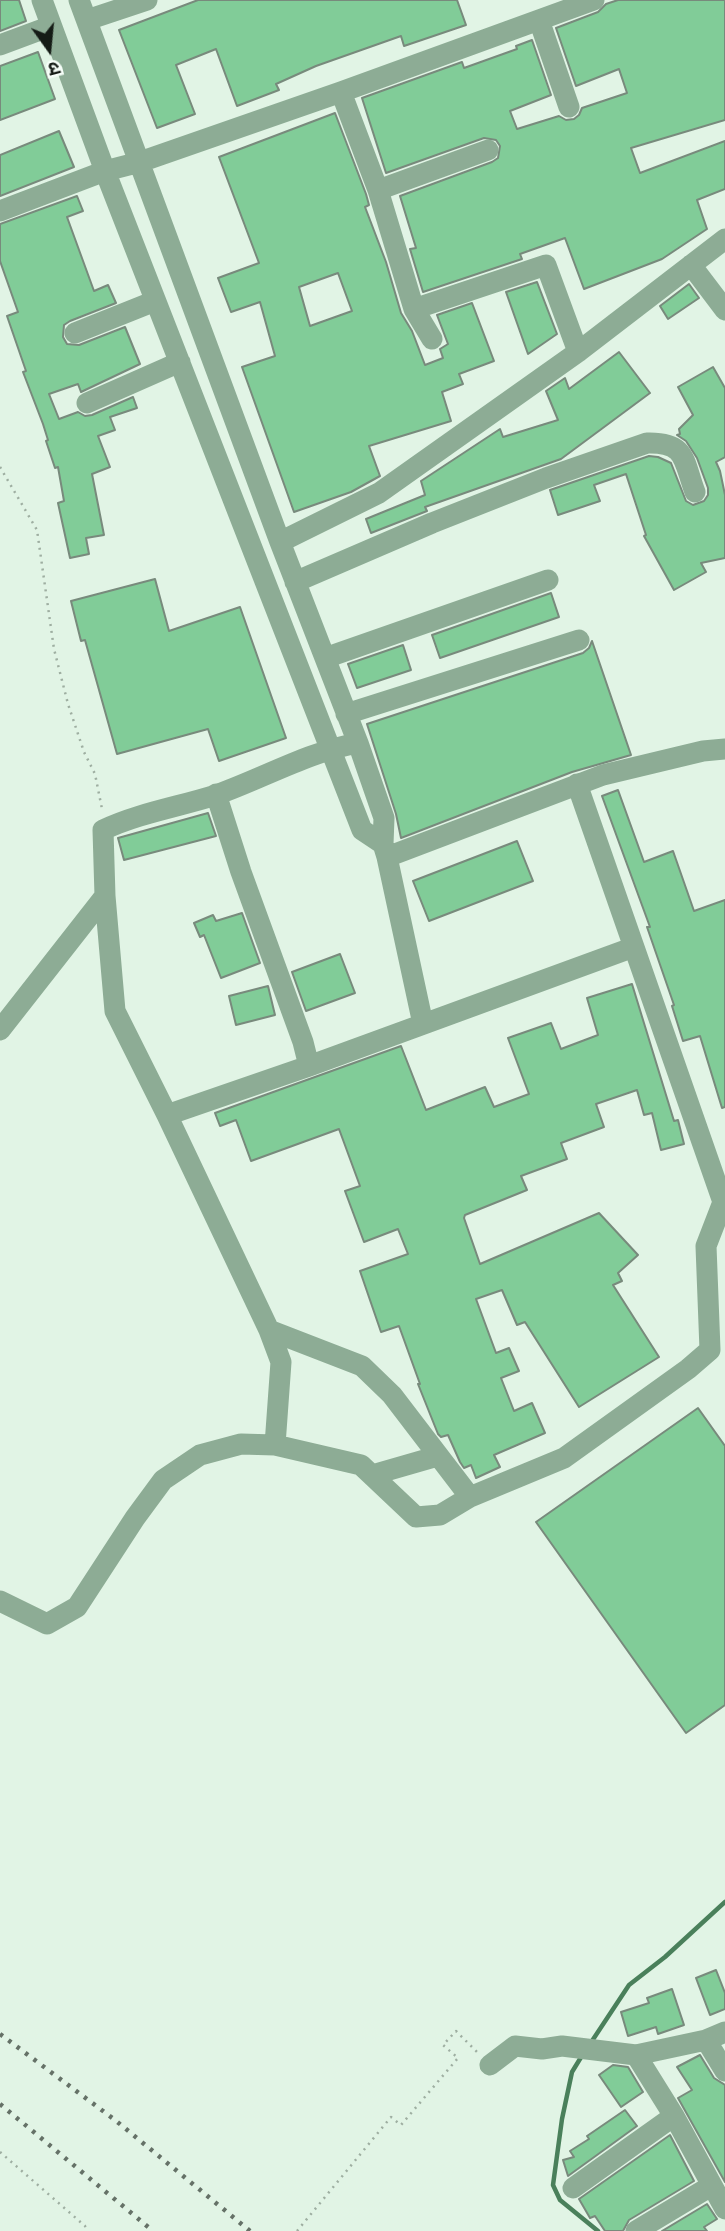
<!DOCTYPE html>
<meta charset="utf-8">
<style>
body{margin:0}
#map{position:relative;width:725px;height:2231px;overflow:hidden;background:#e1f4e5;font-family:"PT Sans Narrow","Noto Sans Devanagari",sans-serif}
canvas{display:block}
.north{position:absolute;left:14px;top:14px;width:70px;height:70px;-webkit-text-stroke:5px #f6fef8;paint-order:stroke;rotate:165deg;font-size:19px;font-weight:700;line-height:28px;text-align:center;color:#151c16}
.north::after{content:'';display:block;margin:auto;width:24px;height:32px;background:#151c16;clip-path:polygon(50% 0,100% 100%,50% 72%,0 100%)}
</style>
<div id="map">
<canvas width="725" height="2231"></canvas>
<div class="north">उ</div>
</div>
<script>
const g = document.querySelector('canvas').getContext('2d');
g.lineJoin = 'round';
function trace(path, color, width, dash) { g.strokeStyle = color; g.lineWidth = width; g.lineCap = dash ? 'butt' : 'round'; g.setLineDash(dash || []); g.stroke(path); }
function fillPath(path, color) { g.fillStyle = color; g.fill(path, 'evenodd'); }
const stream = new Path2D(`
 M590,2044l39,-59 36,-28 60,-55
 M583,2054l-11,18 -10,47 -9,66 7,15 38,31`);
const building = new Path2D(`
 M0,0h19l7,21 -26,10z
 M198,0h259l9,25 -62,21 -3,-10 -85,30 -40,18 3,6 -42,16 -21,-57 -40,16 19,49 -38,14 -38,-98z
 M618,0h107v120l-94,28 9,25 85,-32v48l-28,11 10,29 -45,30 -78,30 -19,-51 -45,16 2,5 -99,33 -13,-43 6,-1 -16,-52 92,-34 6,-4 2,-12 -4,-6 -12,-2 -98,35 -24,-75 100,-36 2,6 53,-19 -1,-3 16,-6 19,55 -41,16 7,18 42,-13 7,4 8,-1 5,-4 3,-7 45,-15 -8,-24 -43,17 -20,-58 42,-16 8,-8z
 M38,52l17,47 -55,21v-54z
 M335,113l31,81 3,11 -4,2 21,55 15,51 11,18 13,34 18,-7 -3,-9 8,-5 -11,-29 35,-12 22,58 -35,13 4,10 -21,8 9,29 -82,25 11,30 -29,16 -57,20 -52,-145 33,-11 -15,-54 -29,10 -13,-34 41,-15 -40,-106zM338,273l14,38 -42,15 -11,-39z
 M59,131l15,36 -74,29v-41z
 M77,196l6,15 -16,6 27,74 14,-6 8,18 -46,18 -6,4 -1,12 4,7 12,1 46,-18 15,37 -59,28 -3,-8 -29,10 10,25 19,-7 7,4 7,-1 41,-18 4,11 -27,9 5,13 -17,6 12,31 -18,7 12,61 -18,3 3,16 -19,4 -12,-55 6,-2 -6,-34 -3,1 -9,-27 2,-1 -5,-16 -20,-52 3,-1 -19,-55 11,-4 -18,-51v-37z
 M537,282l20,52 -29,20 -22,-62z
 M689,284l10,14 -31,21 -8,-13z
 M619,352l31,41 -89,66 -136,48 2,4 -56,22 -5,-14 59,-24 -4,-14 79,-52 3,8 55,-17 -12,-29 19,-13 4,11z
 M713,367l12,21v69l-9,5 4,9 5,24v63l-24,5 5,9 -32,18 -30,-54 2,-1 -20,-61 -32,11 6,16 -42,14 -8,-25 99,-34 9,1 13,6 15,38 7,4 11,-4 4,-6v-7l-11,-30 -11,-17 -9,-6 3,-1 -1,-5 14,-14 -15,-28z
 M155,579l14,52 71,-24 46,131 -67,23 -11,-32 -91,25 -32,-114 -4,1 -10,-40z
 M551,593l8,24 -119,41 -8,-23z
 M592,641l39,114 -59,17 -171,66 -5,-24 -29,-90 216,-71 6,-5z
 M403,645l8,25 -54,18 -9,-24z
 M618,790l26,72 29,-11 21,60 31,-11v207l-3,1 -22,-72 -17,5 -11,-35 2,-1 -27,-78h3l-48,-131z
 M208,813l8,23 -92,24 -6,-22z
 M517,841l16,40 -104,40 -16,-40z
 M242,913l18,50 -39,15 -17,-43 -4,2 -6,-14 19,-8 3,6z
 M340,954l15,39 -49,18 -14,-39z
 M632,984l42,137 4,-1 6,24 -23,6 -9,-37 -8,2 -7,-25 -41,14 8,23 -43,16 6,16 -46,17 6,14 -62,25 -1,3 16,46 119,-51 39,42 -20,18 4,8 -9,4 46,72 -80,50 -54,-85 -8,3 -15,-35 -26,9 20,54 13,-5 10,23 -18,7 13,33 18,-8 13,30 -51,22 6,12 -24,11 -5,-13 -7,3 -4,-6 -12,-27 -7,2 -3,-3 -20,-50h2l-21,-58 -18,6 -21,-61 48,-17 -10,-25 -34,13 -19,-51 15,-5 -21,-57 -88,32 -15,-41 -16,6 -5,-13 186,-67 25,64 59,-23 9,20 35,-13 -21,-56 43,-15 10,26 37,-14 -11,-37z
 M268,986l7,29 -39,10 -7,-29z
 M698,1408l27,38v259l-39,28 -150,-211z
 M716,1970l9,23v16l-15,6 -14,-37z
 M672,1989l12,36 -26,9 -2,-7 -28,9 -7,-24 28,-9 -2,-5z
 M700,2055l14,23 11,7v97l-47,-84 14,-8 -15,-23z
 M613,2065l15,2 15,25 -22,15 -22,-32z
 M625,2110l12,16 -69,50 -5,-16 11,-3 -4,-6 19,-12 -2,-3z
 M670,2135l24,46 -65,39 -6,11h-18l-10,-15 -5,2 -11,-19z
 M707,2204l10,15 -13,8 3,4h-45z`);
const path = new Path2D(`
 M0,467l37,63 17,119 14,55 16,48 11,22 7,35
 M0,2152l85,74 1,5
 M297,2231l94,-114 10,8 57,-67 -15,-13 13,-14 22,22`);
const minor = new Path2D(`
 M42,0l63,171 257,659 21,14
 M79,0l201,542 78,201 26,75 -1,26 4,13 36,167
 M87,20l60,-20
 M539,20l30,87
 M0,45l51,-19
 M341,92l37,98 36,119 18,30
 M378,190l110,-40
 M0,211l105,-40 35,-9 201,-70 253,-92
 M691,265l34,45
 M414,309l132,-44 32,87
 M75,333l80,-32
 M87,403l93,-41
 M280,542l99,-49 199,-141 147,-113
 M295,582l137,-59 114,-45 101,-35c40,-1 36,17 48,49
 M325,658l223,-78
 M346,714l233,-74
 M358,743c-50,9 -94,35 -142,52 -38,12 -77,18 -113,35l2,66 10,115 52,104 102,215 12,32 -6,83 86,20 55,52 24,-2 30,-18 94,-39 124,-89 22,-19 -4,-104 17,-44 -146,-418
 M216,794l25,78 62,170 6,24
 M387,857l216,-82 100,-24 22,-2
 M0,1030l105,-134
 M167,1115l142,-49 325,-119
 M269,1330l93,36 30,29 78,102
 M372,1475l66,-19
 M0,1601l47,23 30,-17 58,-89 28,-38 37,-25 41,-11 34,1
 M706,2040l19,31
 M636,2055l38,61 51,93
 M490,2065l25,-19 27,3 20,-3 74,9 70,-15 19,-8
 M573,2188l101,-72
 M636,2231l75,-45`);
const rail = new Path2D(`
 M0,2034l115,86 135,111
 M0,2104l153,127`);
trace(stream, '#4a805b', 4.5);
fillPath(building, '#81cc98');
trace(building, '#788a7c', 2);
trace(path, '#9eaea1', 2.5, [2, 5]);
trace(minor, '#8dac95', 21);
trace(rail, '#657167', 4.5, [3.5, 7]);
</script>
